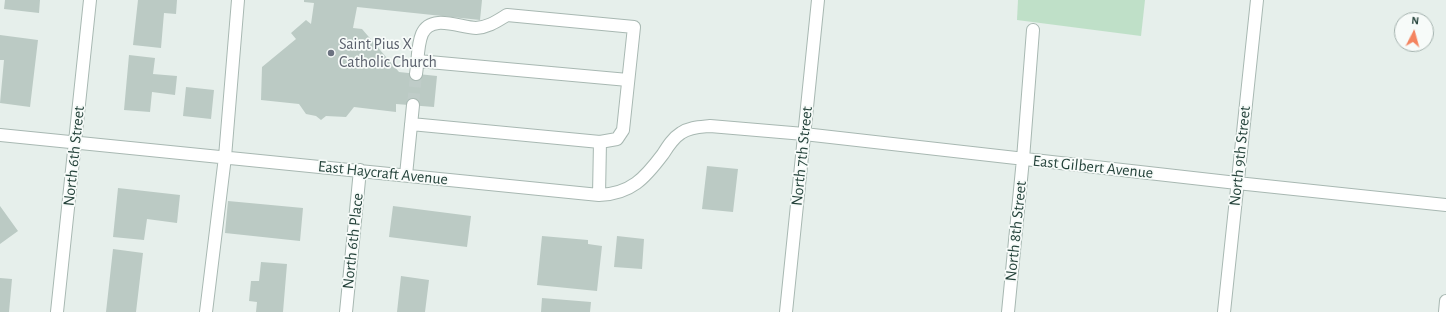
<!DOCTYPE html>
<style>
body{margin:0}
#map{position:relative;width:1446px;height:312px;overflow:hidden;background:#e6efeb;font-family:"Alegreya Sans",sans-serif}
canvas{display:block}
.north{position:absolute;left:1394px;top:12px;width:40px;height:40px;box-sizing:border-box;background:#f7fbf9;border:1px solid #a3b1ad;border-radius:50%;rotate:6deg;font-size:11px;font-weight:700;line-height:16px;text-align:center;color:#24423a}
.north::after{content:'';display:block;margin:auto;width:14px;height:18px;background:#f4845f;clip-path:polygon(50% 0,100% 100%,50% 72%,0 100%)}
</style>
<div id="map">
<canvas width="1446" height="312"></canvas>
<div class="north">N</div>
</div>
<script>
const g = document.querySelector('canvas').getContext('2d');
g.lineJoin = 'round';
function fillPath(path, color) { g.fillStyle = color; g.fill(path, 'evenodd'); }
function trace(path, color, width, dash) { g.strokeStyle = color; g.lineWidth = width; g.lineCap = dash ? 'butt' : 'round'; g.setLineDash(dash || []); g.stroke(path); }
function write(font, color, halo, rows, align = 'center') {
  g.font = font + ' "Alegreya Sans",sans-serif'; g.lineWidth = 3.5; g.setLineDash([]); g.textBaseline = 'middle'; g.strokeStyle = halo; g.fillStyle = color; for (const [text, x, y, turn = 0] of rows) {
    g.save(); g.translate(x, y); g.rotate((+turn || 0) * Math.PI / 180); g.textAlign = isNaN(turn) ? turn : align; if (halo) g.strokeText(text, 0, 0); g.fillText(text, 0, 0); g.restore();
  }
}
const green = new Path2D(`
 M1018,0h127l-4,36 -124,-16z`);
const building = new Path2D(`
 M5,0h35l-1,13 -35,-4z
 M138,0h39l-1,14 -12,-1 -3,35 -28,-3z
 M304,0h178l-2,20 -123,-13 -4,21 9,1 37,43 38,4 -3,31 -38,-3v8l-42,-5 -8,10 -20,-1 -5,4 -5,-4 -10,-2 -7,-10 -38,-4 1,-33 34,-28 -5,-6 15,-13 5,4 3,-21 -10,-1z
 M0,35l38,5 -8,67 -30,-4 4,-43h-4z
 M129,55l26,3 -2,16 24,2 -2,19 -23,-3 -2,20 -26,-2z
 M186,87l28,3 -3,29 -28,-3z
 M707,166l31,3 -5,43 -31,-3z
 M118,188l62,7 -3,28 -30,-4 -3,21 -31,-3z
 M228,201l75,7 -3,33 -75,-8z
 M0,206l18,25 -18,13z
 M393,206l78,10 -4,31 -78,-10z
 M542,236l46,4v4l14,2 -5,45 -60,-6z
 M617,236l27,3 -2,30 -28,-2z
 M113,249l30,4 -7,59h-30z
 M261,262l26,2 -4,48h-27l1,-10 -8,-1 2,-20h8z
 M401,276l28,4 -4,32h-28z
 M0,278l12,1 -3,33h-9z
 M542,298l49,4 -1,10h-49z`);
const minorTunnel = new Path2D(`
 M413,105l3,-31`);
const minor = new Path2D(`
 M418,61l210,19
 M416,74c2,-12 1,-28 6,-40 9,-21 39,-6 54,-6 13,-1 21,-7 31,-13l127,12 -11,103 -6,9 -17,3 -1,53
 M411,124l189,18
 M0,135l599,60c32,-1 46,-17 64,-41 5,-8 10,-16 18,-21 9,-6 19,-6 29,-7l94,8 433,49 209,22
 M406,175l7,-70
 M57,312l33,-312
 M206,312l19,-155 13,-157
 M346,312l14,-142
 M786,312l32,-312
 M1008,312l15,-153 10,-129
 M1224,312l33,-312
 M1445,312l1,-11`);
const markers = [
 [331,53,4,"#6b7280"]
];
const worshipNames = [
 ["Saint Pius X",339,44],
 ["Catholic Church",339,62]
];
const streetNames = [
 ["North 6th Street",74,156,-84],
 ["North 7th Street",802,156,-84],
 ["North 9th Street",1240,156,-84],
 ["East Gilbert Avenue",1093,167,6],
 ["East Haycraft Avenue",383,173,6],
 ["North 8th Street",1016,231,-84],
 ["North 6th Place",353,241,-84]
];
fillPath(green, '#bfe0c8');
fillPath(building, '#bbcac4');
trace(minorTunnel, '#bfccc8', 12, [12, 6]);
trace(minor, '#a8b8b2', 14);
trace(minor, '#fff', 12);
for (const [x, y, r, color] of markers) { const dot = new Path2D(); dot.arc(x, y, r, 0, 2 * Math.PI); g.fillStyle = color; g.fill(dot); trace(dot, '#f7fbf9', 1.5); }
write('16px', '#5b616d', '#f7fbf9', worshipNames, 'left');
write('16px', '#24423a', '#f7fbf9', streetNames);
</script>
